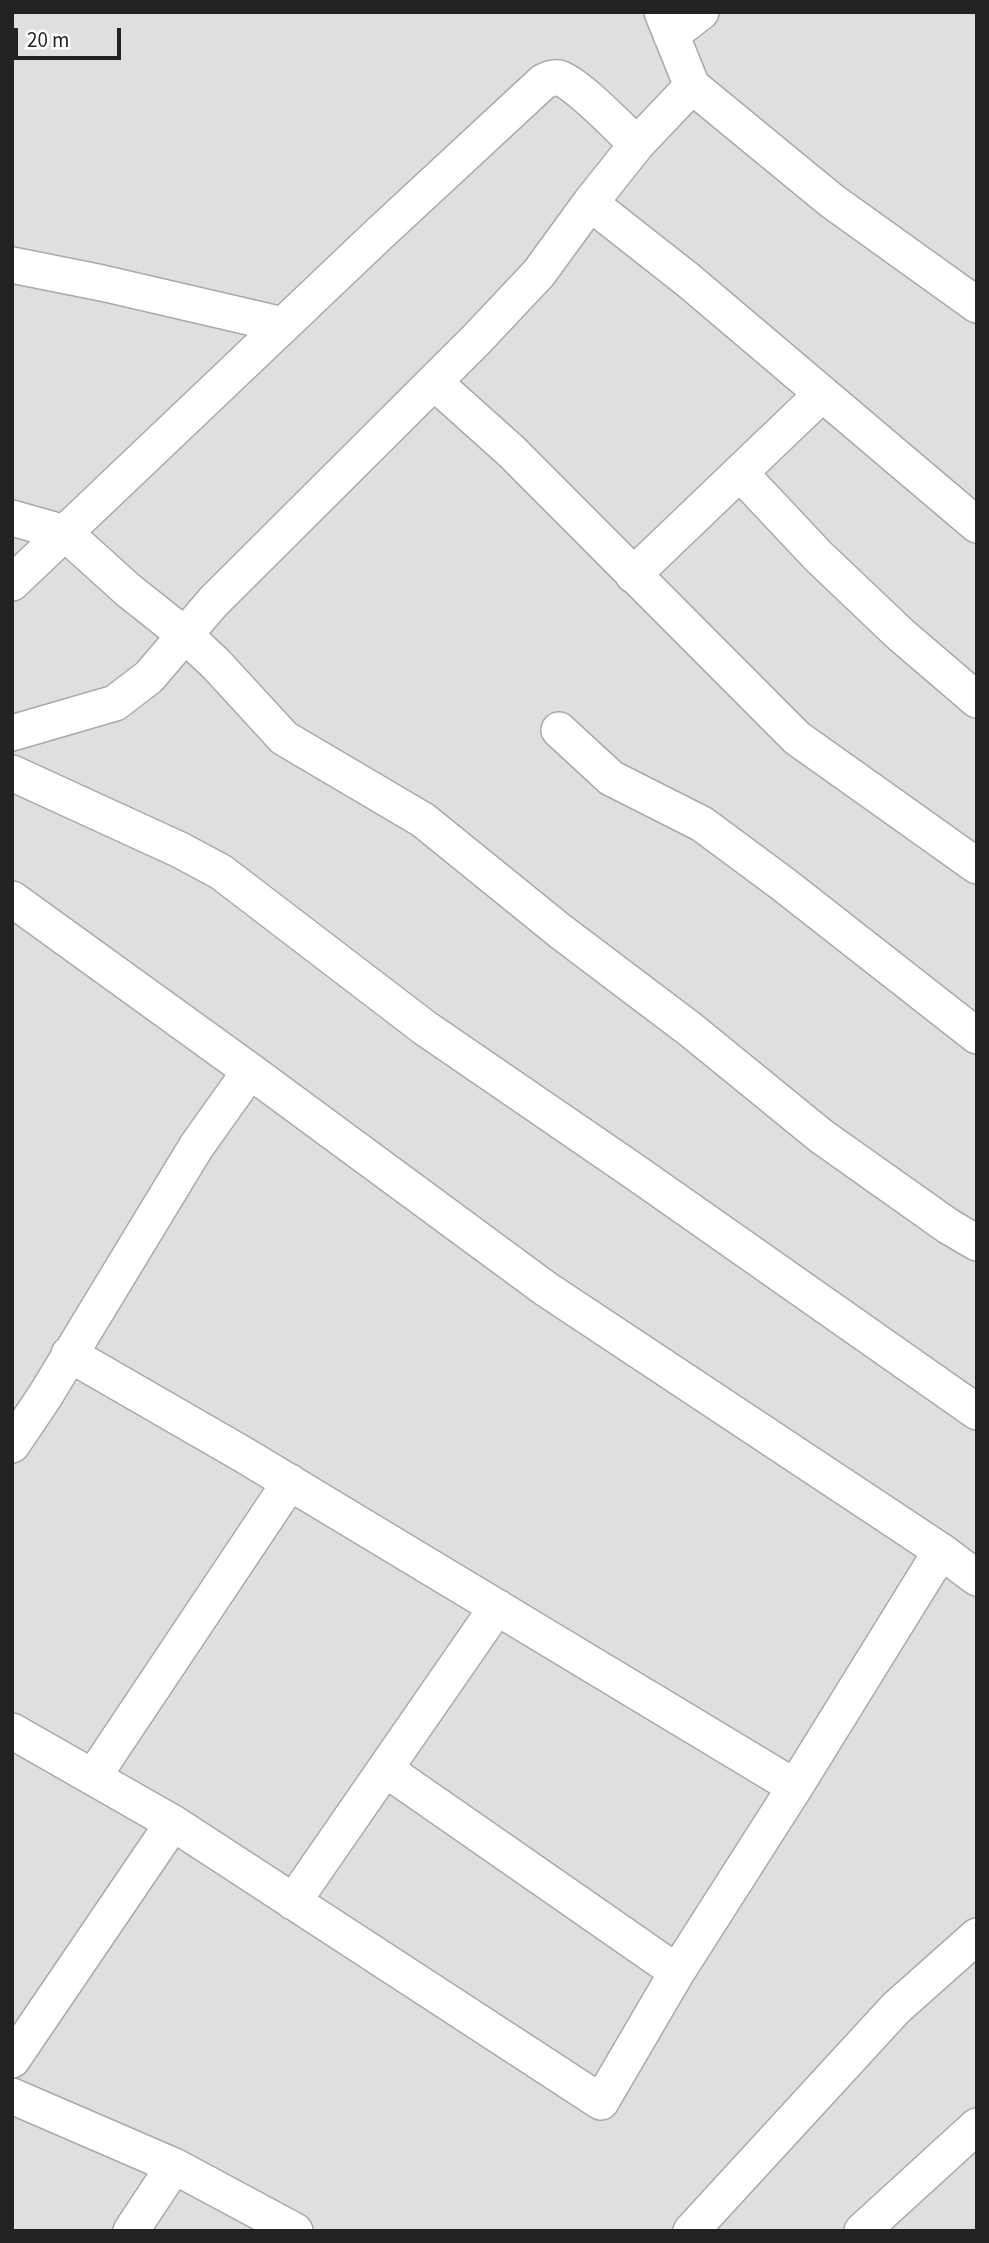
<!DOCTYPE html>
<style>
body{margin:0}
#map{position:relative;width:989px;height:2243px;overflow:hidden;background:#f2efe9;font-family:"Source Sans 3",sans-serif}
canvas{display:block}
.frame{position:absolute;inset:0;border:14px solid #222;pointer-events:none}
.scale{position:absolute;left:14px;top:28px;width:107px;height:32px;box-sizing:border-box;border:4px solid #222;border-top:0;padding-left:9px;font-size:21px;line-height:24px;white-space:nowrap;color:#222;-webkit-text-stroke:5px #fff;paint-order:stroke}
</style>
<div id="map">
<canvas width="989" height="2243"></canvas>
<div class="frame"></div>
<div class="scale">20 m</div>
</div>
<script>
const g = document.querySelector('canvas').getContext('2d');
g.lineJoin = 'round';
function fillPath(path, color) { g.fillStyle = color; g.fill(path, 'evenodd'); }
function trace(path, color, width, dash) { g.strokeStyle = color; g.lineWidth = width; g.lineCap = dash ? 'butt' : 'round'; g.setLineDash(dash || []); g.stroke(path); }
const residential = new Path2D(`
 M12,12h965v2219h-965z`);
const minor = new Path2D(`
 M662,12l30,74 140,115 145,104
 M671,35l30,-23
 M590,203l98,77 289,245
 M12,265l90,18 181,42
 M434,382l78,70 285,286 180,128
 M740,473l78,83 82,78 77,66
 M12,518l53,15 63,57 58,46 30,28 68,74 139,82 137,111 131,99 130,106 127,90 29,17
 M633,575l189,-181
 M12,583l366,-348 165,-153c5,-3 11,-5 16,-4 18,5 62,52 78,66l55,-58
 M559,730l52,48 91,46 81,60 194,152
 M12,733l103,-30 34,-26 64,-75 263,-262 63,-67 51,-70 47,-59
 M12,773l168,77 41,22 204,156 210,144 342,240
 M12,899l238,172 296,218 395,262 36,27
 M69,1354l175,101 551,332
 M12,1445l33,-49 151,-249 54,-76
 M12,1731l161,92
 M385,1769l292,203
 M93,1777l197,-295
 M293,1902l204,-295
 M12,2060l161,-237 428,279 76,-130 118,-185 146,-236
 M12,2096l162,70 121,65
 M131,2231l43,-65
 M691,2231l205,-223 81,-72
 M862,2231l115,-105`);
fillPath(residential, '#e0dfdf');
trace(minor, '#a9a9a9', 38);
trace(minor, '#fff', 35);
</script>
